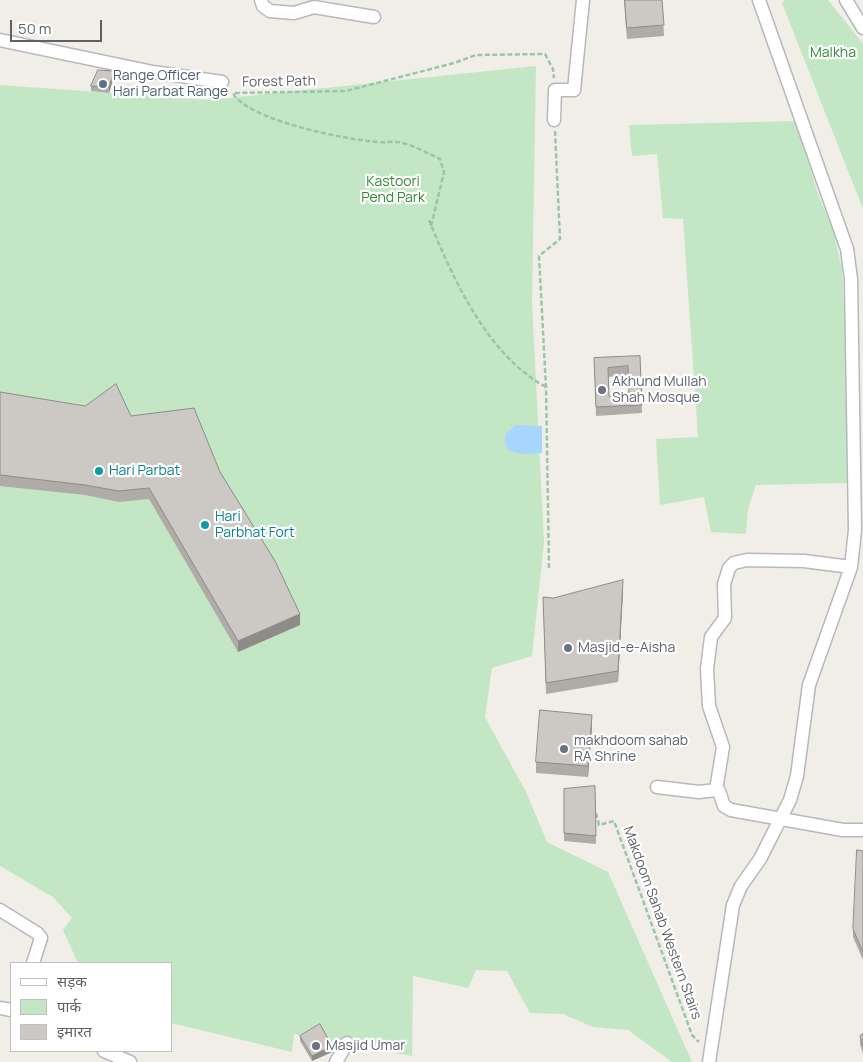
<!DOCTYPE html>
<meta charset="utf-8">
<style>
body{margin:0}
#map{position:relative;width:863px;height:1062px;overflow:hidden;background:#f0eee6;font-family:Manrope,"Noto Sans Devanagari",sans-serif}
canvas{display:block}
.legend{position:absolute;left:10px;top:962px;width:162px;height:90px;box-sizing:border-box;background:#fff;border:1px solid #bfc0c2;margin:0;padding:6px 9px;list-style:none;font-size:15px;color:#5e6166}
.legend li{display:flex;align-items:center;gap:10px;height:25px}
.legend b{width:25px;border:1px solid #bfc0c2}
.scale{position:absolute;left:10px;top:20px;width:92px;height:22px;box-sizing:border-box;border:2px solid #5e6166;border-top:0;padding-left:6px;font-size:15px;line-height:18px;white-space:nowrap;color:#5e6166;-webkit-text-stroke:4px #fff;paint-order:stroke}
</style>
<div id="map">
<canvas width="863" height="1062"></canvas>
<ul class="legend">
<li><b style="height:6px;background:#fff"></b>सड़क</li>
<li><b style="height:14px;background:#c3e7c4"></b>पार्क</li>
<li><b style="height:14px;background:#ccc8c3"></b>इमारत</li>
</ul>
<div class="scale">50 m</div>
</div>
<script>
const g = document.querySelector('canvas').getContext('2d');
g.lineJoin = 'round';
function fillPath(path, color) { g.fillStyle = color; g.fill(path, 'evenodd'); }
function trace(path, color, width, dash) { g.strokeStyle = color; g.lineWidth = width; g.lineCap = dash ? 'butt' : 'round'; g.setLineDash(dash || []); g.stroke(path); }
function write(font, color, halo, rows, align = 'center') {
  g.font = font + ' Manrope,sans-serif'; g.lineWidth = 4.5; g.setLineDash([]); g.textBaseline = 'middle'; g.strokeStyle = halo; g.fillStyle = color; for (const [text, x, y, turn = 0] of rows) {
    g.save(); g.translate(x, y); g.rotate((+turn || 0) * Math.PI / 180); g.textAlign = isNaN(turn) ? turn : align; if (halo) g.strokeText(text, 0, 0); g.fillText(text, 0, 0); g.restore();
  }
}
const green = new Path2D(`
 M785,0h43l35,44v165l-81,-206z
 M536,66l-4,236 12,240 -12,114 -40,12 -7,49 41,75 21,50 61,30 84,190h-20l-44,-32 -35,-3 -30,-13 -33,-1 -23,-42 -31,-1 -8,18 -55,-12 -1,80 -118,-22 -2,18 -121,-29v-60h-93l-15,-33 9,-12 -19,-21 -53,-31v-781l209,15z
 M797,121l20,70 16,39 9,39 4,70 2,144 -92,2 -8,24 -2,25 -35,-2 -7,-35 -44,8 -4,-66 42,-2 -15,-218 -20,-1 -6,-64 -25,2 -3,-31z`);
const water = new Path2D(`
 M516,425l26,1v27l-19,1 -14,-3 -5,-10 2,-8z`);
const path = new Path2D(`
 M429,220c24,59 59,136 117,167
 M431,226l13,-54 -4,-13c-13,-6 -28,-15 -43,-17 -6,-1 -12,1 -19,0 -31,-2 -131,-22 -145,-49l113,-2 108,-28 22,-8 69,-1 8,15 1,9
 M549,568l-3,-181 -7,-131 21,-17 -5,-108
 M596,813l3,12 15,-4 78,214 7,7`);
const minor = new Path2D(`
 M261,0l2,6 7,5 24,2 20,-6 60,10
 M846,0l17,28
 M0,40l153,32 69,10
 M554,120l1,-30h19l9,-90
 M657,787l42,5 17,-2 3,1 5,15 7,4 112,20h20
 M716,790l7,-43 -14,-41 -2,-37 4,-32 14,-19 -1,-34 5,-16 5,-5 13,-3 57,1 47,6
 M0,910l37,23 4,5 -8,25
 M0,1008l11,2
 M104,1051l26,11
 M336,1062l11,-19
 M709,1062l24,-157 8,-19 19,-27 30,-59 7,-24 12,-91 42,-118 4,-37 -4,-251 -4,-30 -88,-249`);
const wall = new Path2D(`
 M624,0h38l2,36 -37,3z
 M114,76l-5,17 -18,-2v-5z
 M640,356l2,57 -46,3 -2,-58zM628,375l1,20 -20,1 -1,-19z
 M0,392l131,24 89,56 80,153 -62,27 -89,-153 -30,3 -34,-7 -85,-9z
 M623,591l-5,91 -72,12 -3,-97 10,1z
 M592,726l-4,51 -52,-4v-11z
 M595,786l1,58 -32,-3v-52z
 M863,851v109l-10,-23v-8z
 M863,1034v20l-3,-10v-8z
 M300,1036l32,16 -20,9 -12,-20z`);
const shadedWall = new Path2D(`
 M114,71v5l-5,17v-6z
 M623,580v11l-5,91v-11z
 M300,614v11l-62,27v-11z
 M592,715v11l-4,51v-11z
 M332,1046v6l-20,9v-5z`);
const building = new Path2D(`
 M625,0h37l2,25 -37,3z
 M98,70l16,1 -5,16 -18,-1z
 M640,356l2,49 -46,2 -2,-49zM628,366l1,29 -20,1 -1,-28z
 M116,384l15,32 63,-8 26,64 55,89 25,53 -62,27 -89,-153 -30,3 -34,-6 -85,-10v-83l85,14z
 M623,580l-5,91 -72,12 -3,-86 10,1z
 M540,710l52,5 -4,51 -52,-4z
 M595,786l1,50 -32,-3v-44z
 M857,850l6,1v101l-10,-23z
 M320,1024l12,22 -20,10 -12,-20z
 M863,1034v12l-3,-10z`);
const markers = [
 [103,84,5,"#5c6f8a"],
 [602,390,5,"#6b7280"],
 [99,471,5,"#0f9aa8"],
 [205,525,5,"#0f9aa8"],
 [568,648,5,"#6b7280"],
 [564,749,5,"#6b7280"],
 [316,1046,5,"#6b7280"]
];
const parkNames = [
 ["Malkha",833,53],
 ["Kastoori",393,182],
 ["Pend Park",393,198]
];
const serviceNames = [
 ["Range Officer",113,76],
 ["Hari Parbat Range",113,92]
];
const streetNames = [
 ["Forest Path",279,82,-1],
 ["Makdoom Sahab Western Stairs",662,923,70]
];
const worshipNames = [
 ["Akhund Mullah",612,382],
 ["Shah Mosque",612,398],
 ["Masjid-e-Aisha",578,648],
 ["makhdoom sahab",574,741],
 ["RA Shrine",574,757],
 ["Masjid Umar",326,1046]
];
const cultureNames = [
 ["Hari Parbat",109,471],
 ["Hari",215,517],
 ["Parbhat Fort",215,533]
];
fillPath(green, '#c3e7c4');
fillPath(water, '#a7d7ff');
trace(minor, '#b6b8bd', 15);
trace(path, '#9ac6a8', 2.5, [5, 2.5]);
trace(minor, '#fff', 12);
fillPath(wall, '#afaca8');
fillPath(shadedWall, '#8f8c88');
fillPath(building, '#ccc8c3');
trace(building, '#8f8c88', 1);
for (const [x, y, r, color] of markers) { const dot = new Path2D(); dot.arc(x, y, r, 0, 2 * Math.PI); g.fillStyle = color; g.fill(dot); trace(dot, '#fff', 2); }
write('14px', '#35863b', '#fff', parkNames);
write('14px', '#4e5e75', '#fff', serviceNames, 'left');
write('14px', '#5e6166', '#fff', streetNames);
write('14px', '#5b616d', '#fff', worshipNames, 'left');
write('14px', '#0d838f', '#fff', cultureNames, 'left');
</script>
